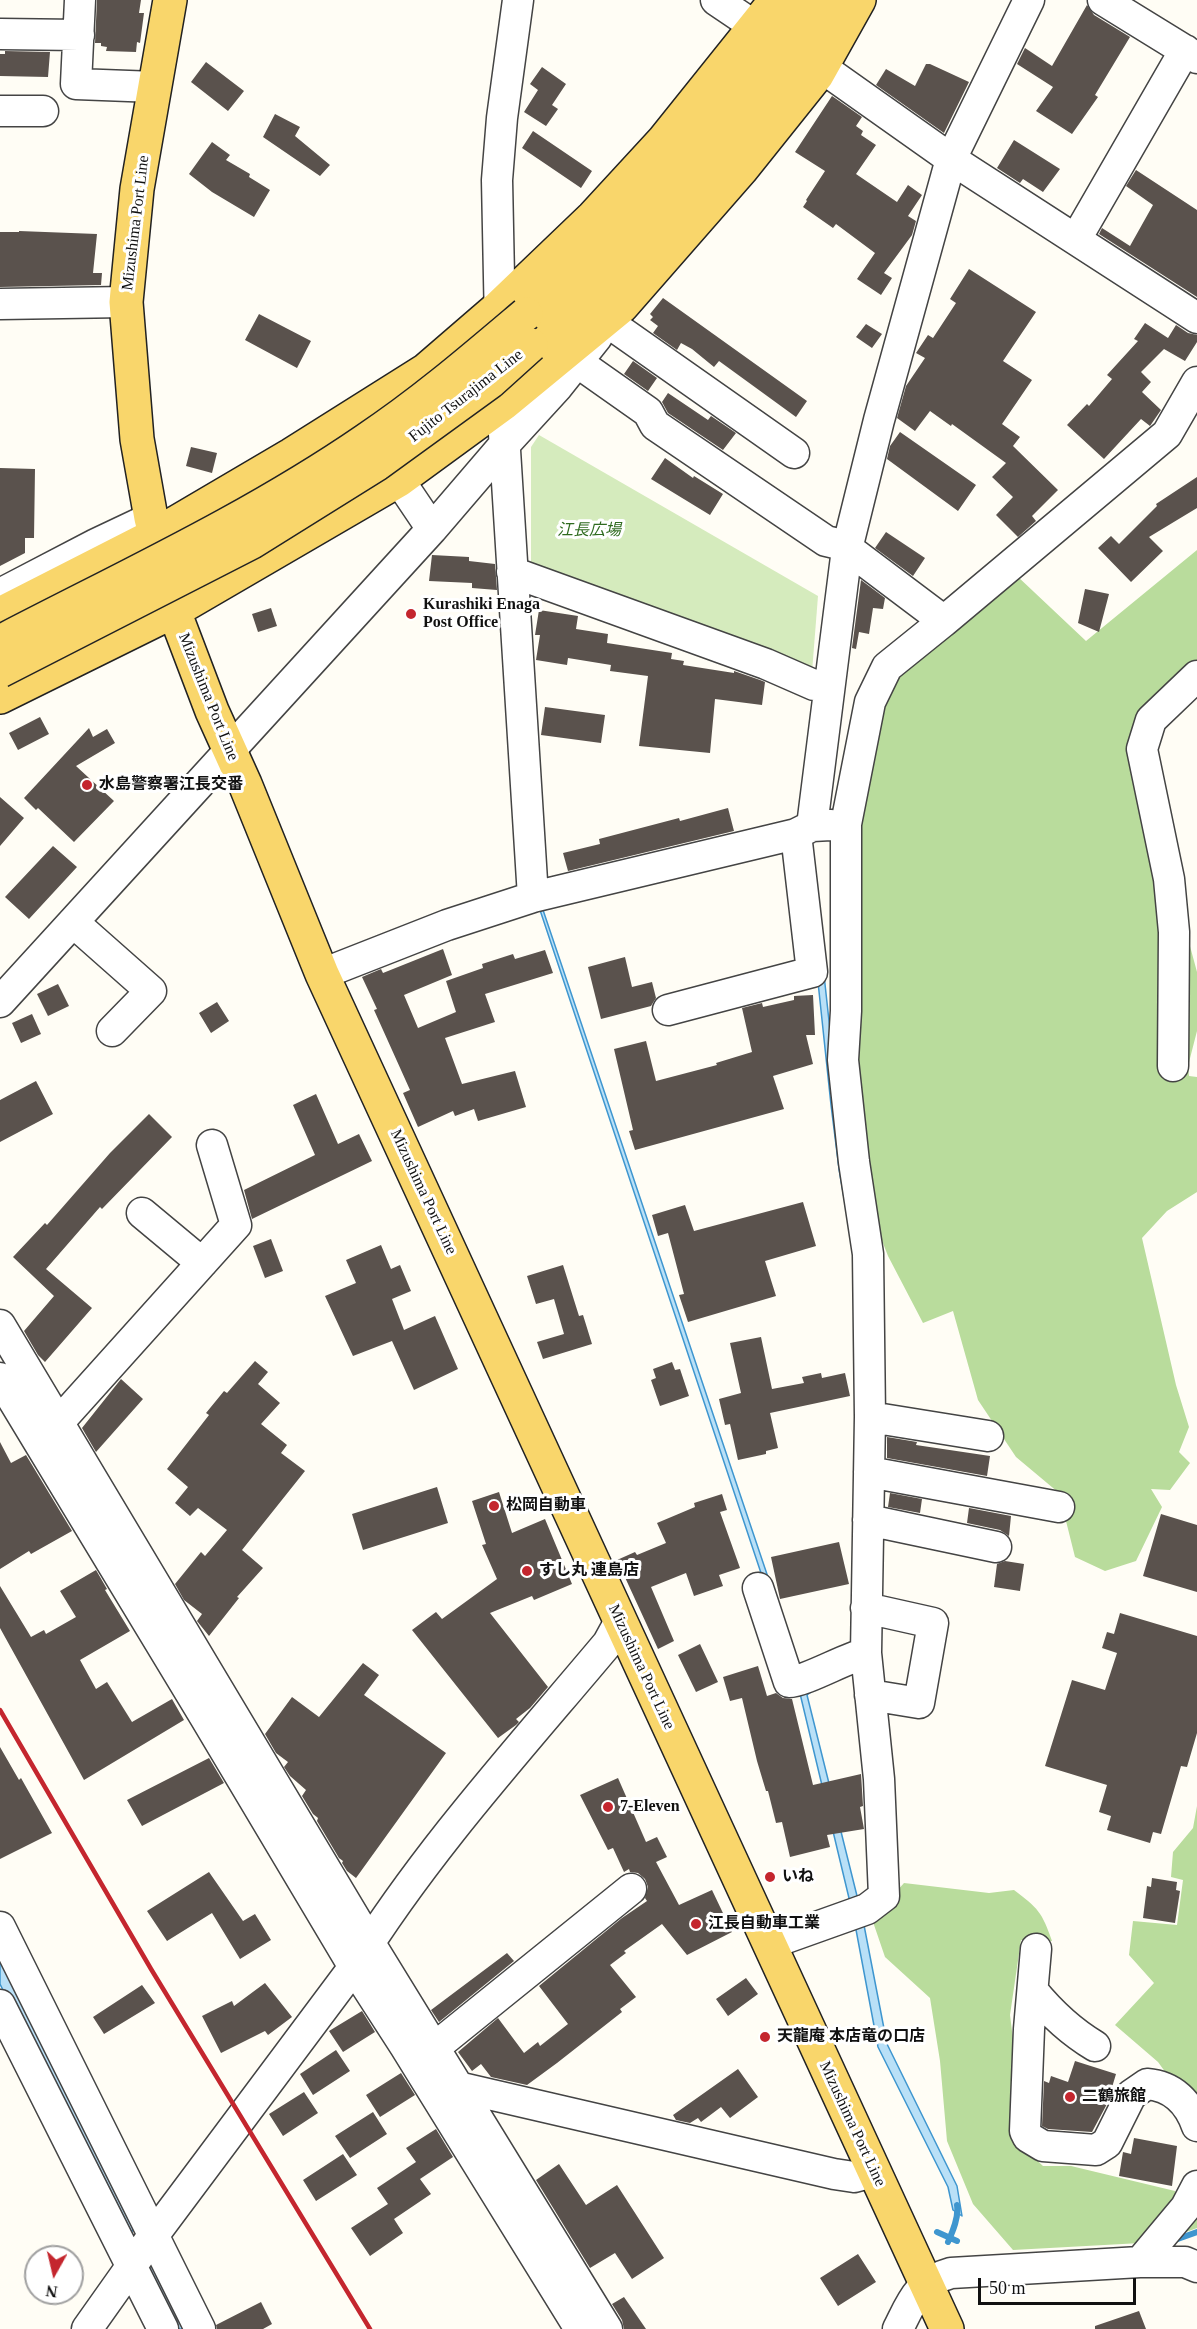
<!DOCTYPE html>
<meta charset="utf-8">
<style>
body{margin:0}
#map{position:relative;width:1197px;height:2329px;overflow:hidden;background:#fffdf5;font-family:"Times New Roman",serif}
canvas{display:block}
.north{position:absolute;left:24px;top:2245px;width:60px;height:60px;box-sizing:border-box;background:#fff;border:2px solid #a0a0a0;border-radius:50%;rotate:188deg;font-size:16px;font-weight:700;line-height:24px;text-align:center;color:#111}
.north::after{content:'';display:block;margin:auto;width:21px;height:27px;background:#c4262e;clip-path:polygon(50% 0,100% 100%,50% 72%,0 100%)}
.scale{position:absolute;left:978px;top:2278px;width:158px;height:27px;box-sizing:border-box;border:3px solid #111;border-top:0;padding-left:8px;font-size:18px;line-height:21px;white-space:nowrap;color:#111;-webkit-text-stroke:4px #fff;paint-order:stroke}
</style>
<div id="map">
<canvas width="1197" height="2329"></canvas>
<div class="north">N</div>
<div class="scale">50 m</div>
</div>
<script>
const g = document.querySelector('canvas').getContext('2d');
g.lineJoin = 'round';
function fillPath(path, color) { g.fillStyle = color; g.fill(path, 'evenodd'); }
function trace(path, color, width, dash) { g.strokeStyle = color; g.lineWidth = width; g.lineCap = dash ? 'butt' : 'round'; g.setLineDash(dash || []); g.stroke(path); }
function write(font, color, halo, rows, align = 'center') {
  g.font = font + ' "Times New Roman","Noto Sans JP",serif'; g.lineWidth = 6; g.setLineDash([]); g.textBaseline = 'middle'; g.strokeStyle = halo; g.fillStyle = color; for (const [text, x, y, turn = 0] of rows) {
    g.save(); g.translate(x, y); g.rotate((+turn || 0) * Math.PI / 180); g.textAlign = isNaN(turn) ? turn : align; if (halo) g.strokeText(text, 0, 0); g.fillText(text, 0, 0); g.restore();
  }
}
const green = new Path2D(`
 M539,435l279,161 -6,76 -281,-100v-125z`);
const forest = new Path2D(`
 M1197,550v116l-52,52 39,206 13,48v59l-9,35 1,10 8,1v115l-30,19 -25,27 34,147 13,42 -10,25 11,11 -20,27 -19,-1 11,18 -26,54 -31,10 -30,-14 -16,-64 -43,-36 -38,-57 -25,-89 -30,12 -35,-67 -19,-49 -15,-148 -2,-242 40,-142 124,-100 70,66z
 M1197,1806v310l-39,-54 -43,-37 39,-42 -25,-28 4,-34 44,4 6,-45 -12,-3 2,-25 20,-24z
 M904,1883l85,10 25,-3c24,18 28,22 38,51l-31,-1 -11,75 17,136 16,15h28l104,25 11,22 11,-12v27l-38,14 -146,8 -40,-46 -26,-63 -7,-80 -10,-63 -45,-41 -13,-38z`);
const water = new Path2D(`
 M1015,0h8l-75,150 -77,279 -29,114 -34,274 1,20 36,331 16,87 2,49 -3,344 -9,16 -44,31 56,225 24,124 70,142 5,30 -9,-6 -5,-23 -70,-140 -24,-128 -57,-238 -259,-777 -27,-445 8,-7 22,452 264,783 31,-20 17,-18 3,-346 -2,-48 -15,-86 -8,-64 -28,-265 -4,-14 38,-285 28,-114 76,-280z
 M0,1957l135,270 -8,11 -127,-254z
 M153,2260l35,69h-14l-31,-62z`);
const stream = new Path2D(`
 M937,2232l20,9
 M1172,2241l25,-9
 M948,2242c5,-11 11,-25 9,-37`);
const building = new Path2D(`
 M97,0h44l-2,13h5l-4,30 -3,-1 -1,10 -30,-1 1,-4 -6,-1v-3h-6z
 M1087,5l7,10 36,22 -35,58 3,2 -26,37 -36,-23 17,-24 -36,-23 8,-16 27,18z
 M5,51l45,1 -2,25 -48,-1v-22h5z
 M206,62l38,29 -16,20 -37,-29z
 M926,64h4l39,18 -25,51 -68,-48 10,-16 29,17z
 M542,67l24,17 -14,21 6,4 -12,17 -22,-14 14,-22 -8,-6z
 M832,96l30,21 -6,9 7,5 -2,4 15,10 -20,29 41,28 11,-17 14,10 -14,21 8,5 -4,14 -28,38 8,5 -11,17 -24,-16 18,-26 -39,-29 -3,4 -30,-21 4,-6 -1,-1 19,-29 -30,-19z
 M275,114l25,13 -5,9 35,29 -10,11 -57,-39z
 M533,131l59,40 -11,17 -59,-40z
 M1014,140l46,29 -17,23 -20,-13 -3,4 -23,-15z
 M212,142l18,13 -4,5 24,14 -1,3 21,13 -16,27 -42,-25 -23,-18z
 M1136,170l61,40v87l-98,-63 3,-6 28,18 23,-41 -27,-19z
 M19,231l78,3 -4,39h9l-1,12 -101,2v-55h19z
 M969,269l67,43 -33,49 29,19 -30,44 18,13 -7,9 45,44 -26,26 4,5 -18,16 -22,-22 17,-18 -21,-20 14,-14 -54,-39 -1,2 -21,-15 -15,20 -18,-13 9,-32 19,-28 -9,-5 12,-18 5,3 23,-35 -6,-4z
 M663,298l144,103 -11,16 -77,-56 -5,6 -22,-18 -11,-6 -4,7 -24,-17 5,-7 -8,-6 3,-3 -3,-3z
 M259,314l52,27 -14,27 -52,-28z
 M1145,323l23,15 8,-13 12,8 9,2v7l-12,19 -21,-12 -23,23 10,10 -9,10 19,18 -11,16 -9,-7 -37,40 -37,-34 20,-21 2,2 23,-27 -5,-4 31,-34 -4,-2z
 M866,324l16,10 -10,14 -16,-11z
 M633,361l24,17 -9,13 -24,-17z
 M668,393l40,27 3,-4 25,17 -13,17 -55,-37 -6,-11z
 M900,432l76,53 -18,26 -71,-52 3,-13z
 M191,447l26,6 -5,20 -26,-7z
 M665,458l28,20 1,-2 29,18 -13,21 -59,-36z
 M0,468l35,1 -1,69h-9v15l-25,13z
 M1197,477v31l-48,29 14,14 -32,31 -33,-34 13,-12 8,8 38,-38 -1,-2z
 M886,532l39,26 -12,18 -38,-28z
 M432,555l37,2v4l26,3 2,26 -25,-2v-5l-43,-2z
 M861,580l24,18 -2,11 -10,-1 -4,26 -10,-2 -3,17 -4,-1z
 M1085,589l24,5 -10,38 -21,-9z
 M271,608l6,18 -19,6 -6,-18z
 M539,610l39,6 -2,13 32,5 -1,9 65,10 -1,6 13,2 -1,4 51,8v-2l26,9 5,2 -3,23 -47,-6 -5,54 -71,-7 9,-70 -38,-5 1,-6 -43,-7 -1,7 -31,-5 4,-25h-5z
 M545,707l60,8 -4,28 -60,-8z
 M40,717l9,17 -31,16 -9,-17z
 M89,728l4,9 14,-8 8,14 -39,23 38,35 -40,41 -36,-34 -2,2 -12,-12z
 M0,797l24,21 -24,28z
 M728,808l6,23 -166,40 -5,-18 37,-9 -1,-5 80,-21 1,3z
 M53,846l24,21 -48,52 -24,-22z
 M443,949l9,26 -48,20 14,33 38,-16 -10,-31 37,-13 -1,-4 31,-10 2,5 30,-9 8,23 -68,21 10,28 -50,16 17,46 53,-13 11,36 -48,14 -4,-12 -19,7 -2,-5 -35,16 -15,-34 7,-3 -36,-80 3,-1 -15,-32 19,-8 2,4z
 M625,957l7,30 20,-5 4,16 -5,8 -50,13 -13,-52z
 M58,984l11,22 -21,10 -11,-22z
 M813,995l2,40h-9l7,29 -40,12 11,33 -149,41 -6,-19 4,-1 -19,-81 32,-8 10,40 61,-16 -1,-2 36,-11 -10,-44 20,-5 1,4 31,-7v-4z
 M217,1002l12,19 -18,12 -12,-20z
 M32,1014l9,20 -20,9 -9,-20z
 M36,1081l17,33 -53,28v-42z
 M316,1094l22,50 21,-10 13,27 -120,58 -8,-29 71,-35 -22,-50z
 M149,1114l23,23 -70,72 -2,-2 -54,62 46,39 -47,54 -7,-7 -14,-24 30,-35 -41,-39 32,-34 2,2 63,-72z
 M803,1202l13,44 -51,15 11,35 -88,26 -9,-27 5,-1 -16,-61 -10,3 -6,-21 33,-10 9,26z
 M271,1239l12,32 -18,7 -12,-32z
 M381,1245l10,24 9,-4 11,26 -19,8 12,31 31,-14 23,53 -44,21 -22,-49 -39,15 -28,-60 31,-13 -10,-23z
 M563,1265l16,51 4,-1 9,29 -49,15 -6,-17 27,-8 -10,-35 -18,5 -9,-28z
 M761,1337l11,52 32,-6 -2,-6 19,-4 1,5 23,-5 5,23 -80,17 8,35 -12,3v3l-28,6 -8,-36 -5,1 -6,-26 22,-6 -11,-50z
 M255,1361l13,11 -10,12 22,19 -19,21 26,21 -6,8 24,18 -63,79 21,18 -26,29 2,1 -30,38 -12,-15 5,-7 -18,-14 -9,-16 26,-32 4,4 22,-26 -29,-22 -8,8 -15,-13 13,-16 -21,-18 42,-54 -3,-2 18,-22 3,2z
 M672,1362l3,8 5,-1 9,27 -29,10 -9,-26 5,-2 -3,-9z
 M121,1379l22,20 -47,53 -14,-24z
 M887,1437l30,5 -1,3 74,11 -3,20 -100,-18z
 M0,1442l11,21 15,-8 46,76 -41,23 -2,-3 -29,18z
 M437,1487l11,36 -85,27 -11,-36z
 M499,1492l13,41 33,-14 27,65 -38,16 -2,-4 -42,17 58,74 -18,21 -14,11 3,3 -3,3 -18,13 -86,-108 24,-18 6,7 55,-40 -15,-34 4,-1 -14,-43z
 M890,1493l32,6 -2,14 -32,-6z
 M722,1494l5,16 -7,2 20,56 -21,7 4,11 -29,10 -8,-23 -35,14 23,54 -16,8 -41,-89 18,-8 2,3 29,-12 -9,-20 38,-16 -1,-4z
 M969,1508l42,8 -2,20 -9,-6 -33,-7z
 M1161,1514l36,11v67l-54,-16z
 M839,1542l10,42 -69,15 -9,-42z
 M1005,1561l19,3 -4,27 -26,-4 3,-23z
 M96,1570l11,19 -2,1 25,41 -50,29 16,29 11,-7 25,40 40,-23 12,21 -100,60 -84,-152v-42l31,51 13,-7 2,4 30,-17 -16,-26z
 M1120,1613l77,23v97l-10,34 -6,-1 -20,68 -8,-2 -3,11 -43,-13 4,-14 -12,-4 8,-27 -62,-19 27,-86 33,10 12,-37 -15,-5 5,-16 7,2z
 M700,1644l18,38 -22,10 -18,-37z
 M363,1663l16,12 -15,20 82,58 -90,125 -9,-7 -5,-8 1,-2 -4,-3 -22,-37 1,-3 -5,-4 -11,-18 4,-6 -16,-14 -6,-9 4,-5 -12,-9 -11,-19 27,-37 27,20z
 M758,1666l9,30 9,-3 7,5 9,1 21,86 48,-11 2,32 -3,1 4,22 -37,6 3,12 -40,10 -8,-35 -6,1 -8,-32h-2l-9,-30 -15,-63 -12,3 -7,-24z
 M0,1747l19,33 2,-2 31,55 -52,26z
 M209,1758l15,25 -82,43 -15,-26z
 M618,1778l28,64 11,-5 10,20 -11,5 23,43 33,-15 20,42 -45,23 -25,-31 -38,27 2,2 -16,12 26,32 -16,12 2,3 -65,51 -30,22 -36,-8 -10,-13 -9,7 -14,-19 40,-34 26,35 14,-11 2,4 28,-22 -29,-38 83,-68 25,-17 -2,-3 3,-11 -3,-8 -7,-6 -8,-1 -1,-3 -5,3 -11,-24 -5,2 -28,-55z
 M209,1872l34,49 12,-7 16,26 -31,19 -28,-46 -45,28 -20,-30z
 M1152,1878l25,4 -1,8 4,1 -5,32 -32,-5 4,-32 4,1z
 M507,1953l7,8 -75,61 -8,-12z
 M746,1978l12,16 -30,22 -12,-17z
 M265,1983l27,34 -24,18 -3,-4 -44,22 -19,-37 30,-15 2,5z
 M142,1985l13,18 -51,31 -11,-17z
 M362,2011l13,21 -32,20 -14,-21z
 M336,2050l14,21 -37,24 -13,-21z
 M1075,2061l41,13 -9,30 -15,28 -44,-3 -6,-3 2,-45 5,2 2,-7 17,6z
 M738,2069l20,28 -28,21 -9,-11 -20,15 -3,-4 -8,5 -14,-3 -3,-5z
 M401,2073l14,22 -35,22 -14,-22z
 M304,2092l14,21 -35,23 -14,-22z
 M373,2112l14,22 -37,24 -15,-22z
 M436,2129l17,28 -33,22 11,15 -37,25 9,14 -33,23 -19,-28 37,-24 -11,-16 39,-26 -10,-14z
 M1134,2138l43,8 -5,40 -53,-10 4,-24 8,2z
 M343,2154l14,21 -41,26 -13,-21z
 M559,2164l27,41 31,-20 47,73 -32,21 -17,-26 -25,15 -54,-88z
 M858,2254l18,28 -38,24 -18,-28z
 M624,2297l22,32h-22l-2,-9 -10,-16z
 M261,2302l11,22 -9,5h-46l-1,-4z
 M1139,2311l7,18h-51v-3z`);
const minor = new Path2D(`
 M80,0l-4,84 79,3
 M716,0l40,27
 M1103,0l94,58
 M0,34l79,1
 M821,67l130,92 246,159
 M0,111h43
 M1076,239l109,-189
 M0,304l126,-2
 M609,323l185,130
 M500,326l-3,-146 5,-62 16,-118
 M577,362l71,50 7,13 171,116 17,4 101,76 223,-187 30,-52
 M504,434l29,463
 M399,480l33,49
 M512,572l254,92 48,21 15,2
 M0,594l96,-50 55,-26
 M812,826l35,-277 32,-129 72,-261 78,-159
 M73,922l78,69 -39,40
 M322,974l125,-49 86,-28 263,-63 16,-8 19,-1
 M0,1002l432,-473 72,-84 54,-59 39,-49
 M668,1010l144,-38 -16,-138
 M1173,1066l1,-134 -5,-53 -27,-130 9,-29 46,-44
 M142,1213l60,50
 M0,1325l369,617 238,387
 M0,1378l205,339 149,250 51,79 175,283
 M870,1417l118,19
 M58,1423l178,-198 -24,-80
 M869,1472l190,35
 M868,1520l128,27
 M758,1588l31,94c15,0 57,-24 77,-29
 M866,1608l67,15 -14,80 -49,-8
 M0,1927l200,402
 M769,1944l98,-35 17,-13 -5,-117 -13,-126 4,-236 -2,-163 -14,-92 -11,-102 3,-49v-187l24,-122 17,-35 57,-46
 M1036,1949l-7,80 -4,102 3,6 15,9 53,4 11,-7 24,-48 16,-11c26,2 42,19 50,42
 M1033,1991c18,22 37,40 62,55
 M0,2005l163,324
 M434,2048l197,-159
 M458,2087l376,87 20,3 19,-5
 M1140,2262l46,-55 11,-21
 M87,2329l63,-89 204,-273c72,-116 166,-219 254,-324l12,-22
 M898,2329c14,-28 20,-47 53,-56l189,-11h45l12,5`);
const major = new Path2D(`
 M170,0l-33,189 -11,113 11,137 14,79 23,93 38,100 33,73 77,190 625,1355
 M526,314c22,-20 45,-38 64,-58 77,-80 149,-166 212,-256
 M531,345l98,-89 71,-78 65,-82 69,-96
 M0,614l155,-79 136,-80 135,-85 73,-63 94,-90 70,-76 113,-141
 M0,697l174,-86 225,-131 104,-76 119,-98 119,-136 76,-95 42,-75`);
const rail = new Path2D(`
 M0,1710l151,259 219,360`);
const majorBridge = new Path2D(`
 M0,642c123,-64 251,-123 366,-202 57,-38 108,-82 160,-126
 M0,671l252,-129 125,-78 113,-82 41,-37`);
const markers = [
 [411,614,6,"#c4262e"],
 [87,785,6,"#c4262e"],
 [494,1506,6,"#c4262e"],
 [527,1571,6,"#c4262e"],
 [608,1807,6,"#c4262e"],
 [770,1877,6,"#c4262e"],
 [696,1924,6,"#c4262e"],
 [765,2037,6,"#c4262e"],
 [1070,2097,6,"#c4262e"]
];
const streetNames = [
 ["Mizushima Port Line",136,223,-83],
 ["Fujito Tsurajima Line",466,396,-38],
 ["Mizushima Port Line",208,697,68],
 ["Mizushima Port Line",423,1192,65],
 ["Mizushima Port Line",641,1667,65],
 ["Mizushima Port Line",852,2124,65]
];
const parkNames = [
 ["江長広場",589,531]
];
const poiNames = [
 ["Kurashiki Enaga",423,605],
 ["Post Office",423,623],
 ["水島警察署江長交番",99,785],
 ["松岡自動車",506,1506],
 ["すし丸 連島店",539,1571],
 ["7-Eleven",620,1807],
 ["いね",782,1877],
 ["江長自動車工業",708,1924],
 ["天龍庵 本店竜の口店",777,2037],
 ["二鶴旅館",1082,2097]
];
fillPath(green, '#d5ebbd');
fillPath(forest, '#b9dc9c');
fillPath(water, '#b9e0f7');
trace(water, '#3f96cf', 1.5);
trace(stream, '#3f96cf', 6);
fillPath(building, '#5a524d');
trace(minor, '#444', 33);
trace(major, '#222', 36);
trace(minor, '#fff', 30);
trace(major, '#f9d66b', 33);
trace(rail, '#c4262e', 4.5);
trace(majorBridge, '#222', 36, []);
trace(majorBridge, '#f9d66b', 33);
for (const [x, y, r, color] of markers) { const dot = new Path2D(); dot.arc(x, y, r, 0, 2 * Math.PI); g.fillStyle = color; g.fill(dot); trace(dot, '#fff', 2); }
write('16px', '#111', '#fff', streetNames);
write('italic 16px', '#2f6b1f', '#fff', parkNames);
write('bold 16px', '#111', '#fff', poiNames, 'left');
</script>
